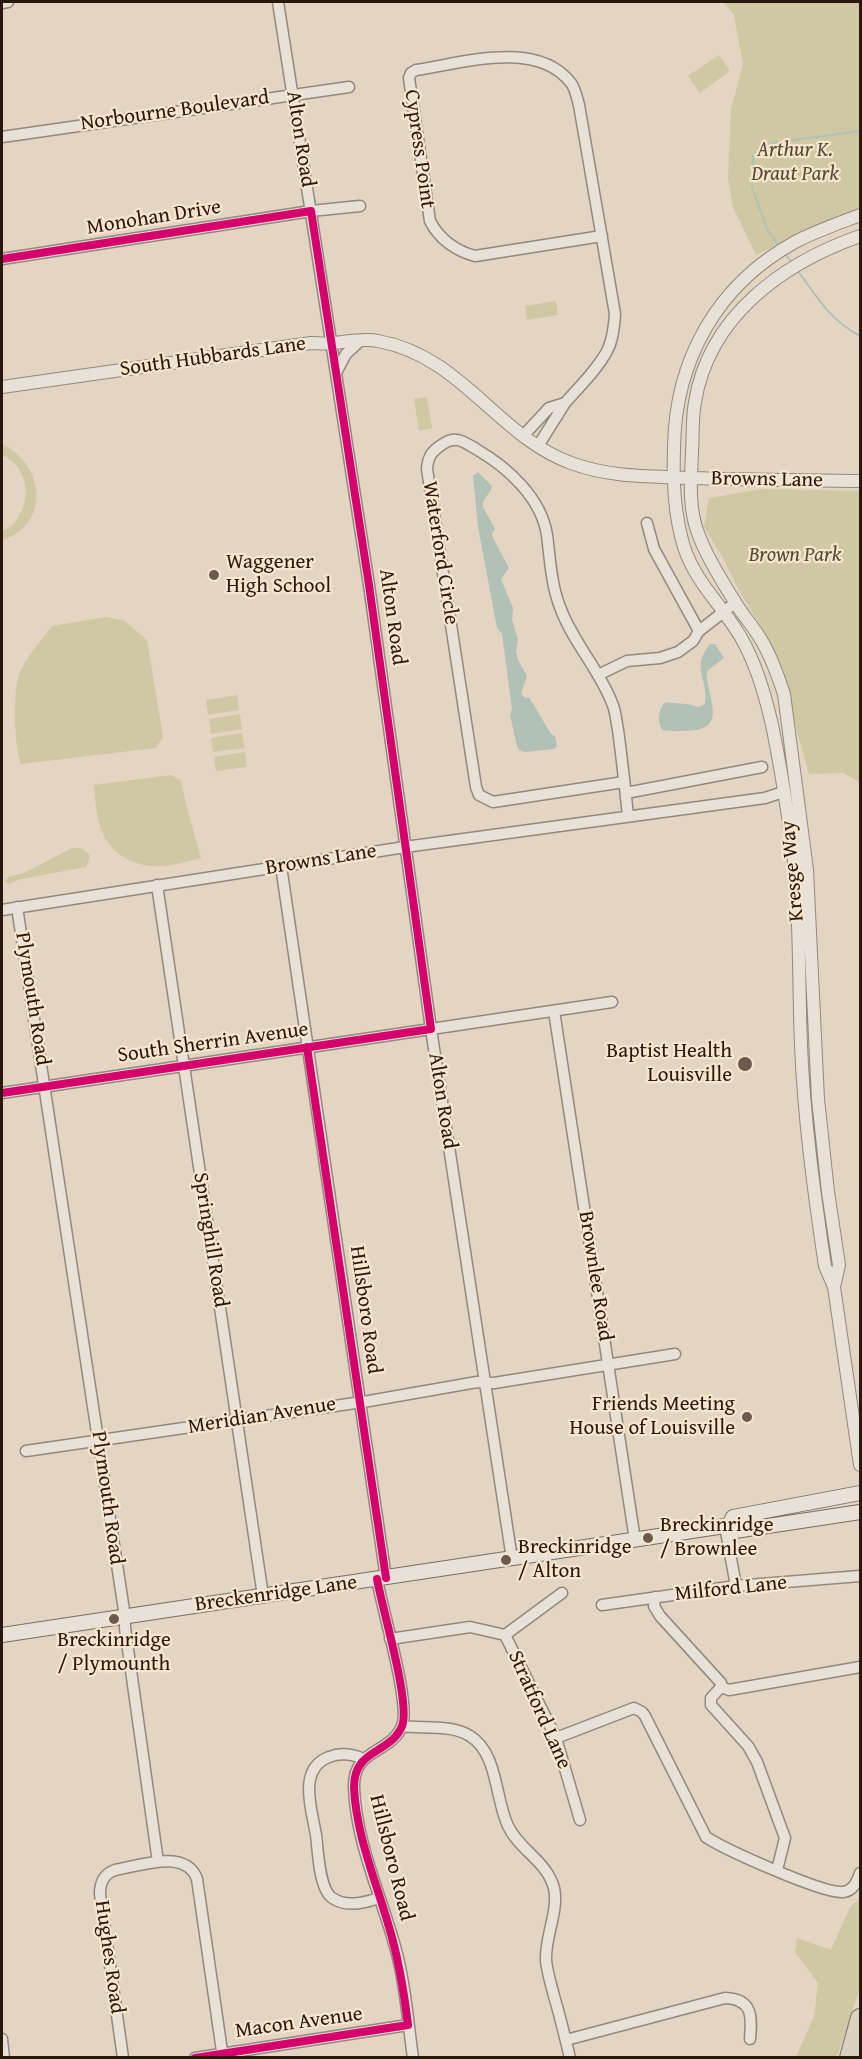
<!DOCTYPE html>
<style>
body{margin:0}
#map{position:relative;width:862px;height:2059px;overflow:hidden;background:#e3d5c2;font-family:"Gentium Book Plus",serif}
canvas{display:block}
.frame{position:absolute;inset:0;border:3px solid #2a170e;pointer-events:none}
</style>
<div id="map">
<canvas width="862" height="2059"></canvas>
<div class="frame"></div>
</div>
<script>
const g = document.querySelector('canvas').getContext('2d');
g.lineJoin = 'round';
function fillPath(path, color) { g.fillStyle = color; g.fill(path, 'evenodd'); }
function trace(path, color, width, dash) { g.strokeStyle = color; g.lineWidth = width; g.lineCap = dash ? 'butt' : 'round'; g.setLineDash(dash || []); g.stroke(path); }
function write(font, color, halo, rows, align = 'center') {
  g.font = font + ' "Gentium Book Plus",serif'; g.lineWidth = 4.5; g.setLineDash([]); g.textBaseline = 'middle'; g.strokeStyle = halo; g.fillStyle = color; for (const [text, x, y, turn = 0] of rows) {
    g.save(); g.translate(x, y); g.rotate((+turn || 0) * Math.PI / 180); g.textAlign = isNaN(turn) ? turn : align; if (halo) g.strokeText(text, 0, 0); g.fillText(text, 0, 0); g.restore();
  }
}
const green = new Path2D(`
 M723,2h137v207l-46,18 -58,28 -23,-48 -5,-30 3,-68 12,-45 -9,-49z
 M719,55l11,16 -30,22 -12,-17z
 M556,301l2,14 -31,5 -2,-14z
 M427,397l5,31 -13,3 -5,-32z
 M2,444c43,20 49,81 0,96v-9c8,-2 13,-8 17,-15 13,-22 7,-50 -17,-61z
 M761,489l99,2v291l-17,-9 -34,1 -37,-129 -34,-56 -15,-31 -19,-31 5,-29z
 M106,617l19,4 22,19 16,97 -7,11 -135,16c-7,-21 -9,-72 -1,-92 8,-17 21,-31 32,-46z
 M237,695l2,15 -31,5 -2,-15z
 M240,714l2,15 -31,5 -2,-15z
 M242,733l3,15 -32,4 -2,-14z
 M245,752l2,15 -31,4 -2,-14z
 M171,775l10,5c5,27 13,52 20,78 -12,3 -25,7 -36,8 -15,1 -27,-1 -40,-8 -27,-16 -29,-44 -31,-73z
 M72,848c9,0 13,0 18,8l-4,11 -69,13 -8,4 -4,-3 3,-4 16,-4z
 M860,1898v90l-23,69h-41l18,-41 4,-33 -23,-31 2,-14 34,12 19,-43z`);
const water = new Path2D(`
 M478,472l14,14c-1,8 -10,12 -9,21l12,22 -3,4 1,5 16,30 -8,11 12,29 -1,12 6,19 -2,12 2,9 9,16 -6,18 4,4 4,-1 22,37 4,2 2,10 -3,3 -29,3 -6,-2 -2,-4 -7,-31 2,-6 -10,-75 -5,-6 -19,-101 -5,-51z
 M710,644h5l9,14 -17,13c-2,22 21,55 -12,59 -12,1 -22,2 -33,0 -5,-8 -4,-22 4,-28 11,2 23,1 33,5l6,-3c4,-25 -15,-35 5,-60z`);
const stream = new Path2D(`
 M780,247l-12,-16 -16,-43 1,-32 19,-13 88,-12
 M785,254l8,10
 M798,271c19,26 32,49 62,65`);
const minor = new Path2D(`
 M278,2l91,583 62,444 81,530
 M2,3l6,-1
 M2,137l347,-50
 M2,259l309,-48 49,-5
 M337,371l9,-17 15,-14
 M565,403c14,-16 32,-33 42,-52 6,-11 7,-25 8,-37l-36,-209c-2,-7 -4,-17 -8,-22 -34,-44 -108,-20 -155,-13l-5,3 -2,5 21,143c9,18 26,30 45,35l127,-20
 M523,436l26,-28 16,-5 -27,43
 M647,523l7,26 45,82
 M598,675l29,-14 33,-3 18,-6 15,-11 6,-10 36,-28
 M624,782l-131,20 -14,-7 -3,-8 -49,-318c1,-13 5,-18 16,-25 13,-9 21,-2 33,5 31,18 65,48 71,86 3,23 4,49 13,72 12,34 39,62 52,96 4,8 4,18 6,27 4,29 7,57 10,86
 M626,793l136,-26
 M281,866l105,712
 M157,885l106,711
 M17,907l108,710v11l33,234
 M2,910l403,-63 360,-49 18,-6
 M554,1011l81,529
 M2,1093l610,-91
 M26,1451l343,-50 108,-19 17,1 181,-29
 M725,1526l11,60
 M377,1579c5,30 34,125 25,147 -11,28 -49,22 -48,61 2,58 29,112 43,167 9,34 11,69 16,104
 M655,1597l-1,9 6,10 61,67v4l-10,11v7l37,41 9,16 28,76 -8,32
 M602,1605l134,-19 124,-10
 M505,1635l51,103 24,82
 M390,1639l80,-12 35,8 57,-42
 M721,1687l8,3 131,-23
 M402,1726c21,3 49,-2 68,10 28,17 25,63 38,90 11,24 39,35 46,62 5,23 -9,48 -8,72 1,12 5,24 8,36 6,20 11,41 16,62
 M556,1738l78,-30 8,4 3,4 61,121c18,12 117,57 137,55 10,-1 14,-10 17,-19
 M364,1759c-12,-5 -23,-7 -35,-2 -32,12 -17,53 -13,78 2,15 3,52 15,62 14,11 33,6 48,1
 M2,2039l2,19
 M566,2040l159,-42c28,1 27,19 25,41
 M123,2058l-23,-164c0,-12 4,-20 15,-24 24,-4 71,-22 82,9l26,179
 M195,2058l213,-33`);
const tertiary = new Path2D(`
 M860,215c-21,8 -44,16 -65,27 -78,43 -120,118 -121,206 -1,34 0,66 10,99 12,37 41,61 59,94 27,50 36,119 45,175 13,76 10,153 13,229 3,74 13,147 24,221l9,21 26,178
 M2,387l309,-44c7,0 15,1 22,0 15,-1 30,-5 45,-2 84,15 119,95 193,122 41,15 79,13 121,15 56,2 112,2 168,3
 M834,1287l5,-22 -11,-73 -10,-93 -11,-229 -23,-176c-6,-18 -12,-35 -21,-51 -8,-15 -20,-27 -28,-41 -12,-19 -30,-48 -37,-69 -10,-26 -7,-54 -6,-81 1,-17 0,-34 3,-50 14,-86 88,-139 165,-166`);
const secondary = new Path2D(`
 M729,1525l4,-8 127,-24
 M2,1635l723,-109 4,-1 6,6 125,-19`);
const motorway = new Path2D(`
 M849,2058l11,-40`);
const cycleway = new Path2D(`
 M2,259l309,-48 58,374 62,444 -429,64
 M307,1047l79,531
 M195,2058l213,-33c-4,-33 -9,-65 -19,-98 -13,-46 -33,-92 -35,-140 0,-39 37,-33 48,-61 9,-22 -20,-118 -25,-147`);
const markers = [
 [214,575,6,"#6b5a4d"],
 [745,1064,8,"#6b5a4d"],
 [747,1417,6,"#6b5a4d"],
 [648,1538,6,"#6b5a4d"],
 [506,1560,6,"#6b5a4d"],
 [114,1619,6,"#6b5a4d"]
];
const streetNames = [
 ["Norbourne Boulevard",175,111,-8],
 ["Alton Road",300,139,81],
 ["Cypress Point",419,149,82],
 ["Monohan Drive",154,218,-9],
 ["South Hubbards Lane",213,357,-8],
 ["Browns Lane",767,480,1],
 ["Waterford Circle",440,553,81],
 ["Alton Road",392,617,82],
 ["Browns Lane",321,860,-9],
 ["Kresge Way",793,871,-95],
 ["Plymouth Road",32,999,81],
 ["South Sherrin Avenue",213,1043,-8],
 ["Alton Road",442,1101,81],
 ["Springhill Road",210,1240,81],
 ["Brownlee Road",595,1276,81],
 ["Hillsboro Road",365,1310,82],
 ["Meridian Avenue",262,1416,-9],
 ["Plymouth Road",107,1498,82],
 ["Milford Lane",731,1589,-6],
 ["Breckenridge Lane",276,1594,-8],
 ["Stratford Lane",539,1710,66],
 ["Hillsboro Road",391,1858,76],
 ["Hughes Road",109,1957,82],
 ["Macon Avenue",299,2023,-8]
];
const parkNames = [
 ["Arthur K.",795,151],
 ["Draut Park",795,175],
 ["Brown Park",795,556]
];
const poiNames = [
 ["Waggener",226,563],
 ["High School",226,587],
 ["Baptist Health",732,1052,"right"],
 ["Louisville",732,1076,"right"],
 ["Friends Meeting",735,1405,"right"],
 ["House of Louisville",735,1429,"right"],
 ["Breckinridge",660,1526],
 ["/ Brownlee",660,1550],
 ["Breckinridge",518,1548],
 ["/ Alton",518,1572],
 ["Breckinridge",114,1641,"center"],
 ["/ Plymounth",114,1665,"center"]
];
fillPath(green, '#d0c8a3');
fillPath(water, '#b1c1b6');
trace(stream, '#b1c1b6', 2);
trace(minor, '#92887d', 13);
trace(tertiary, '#92887d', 14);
trace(secondary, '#786e64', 16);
trace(motorway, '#786e64', 20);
trace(minor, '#e8e1d7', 10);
trace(tertiary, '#e8e1d7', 12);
trace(secondary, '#e8e1d7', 14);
trace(motorway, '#dbd1c2', 18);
trace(cycleway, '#d6006c', 8);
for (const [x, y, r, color] of markers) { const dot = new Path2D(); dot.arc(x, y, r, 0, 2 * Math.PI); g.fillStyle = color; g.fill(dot); trace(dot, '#f6e6ce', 2); }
write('21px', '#2a170e', '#f6e6ce', streetNames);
write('italic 21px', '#574933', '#f6e6ce', parkNames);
write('21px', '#2a170e', '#f6e6ce', poiNames, 'left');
</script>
